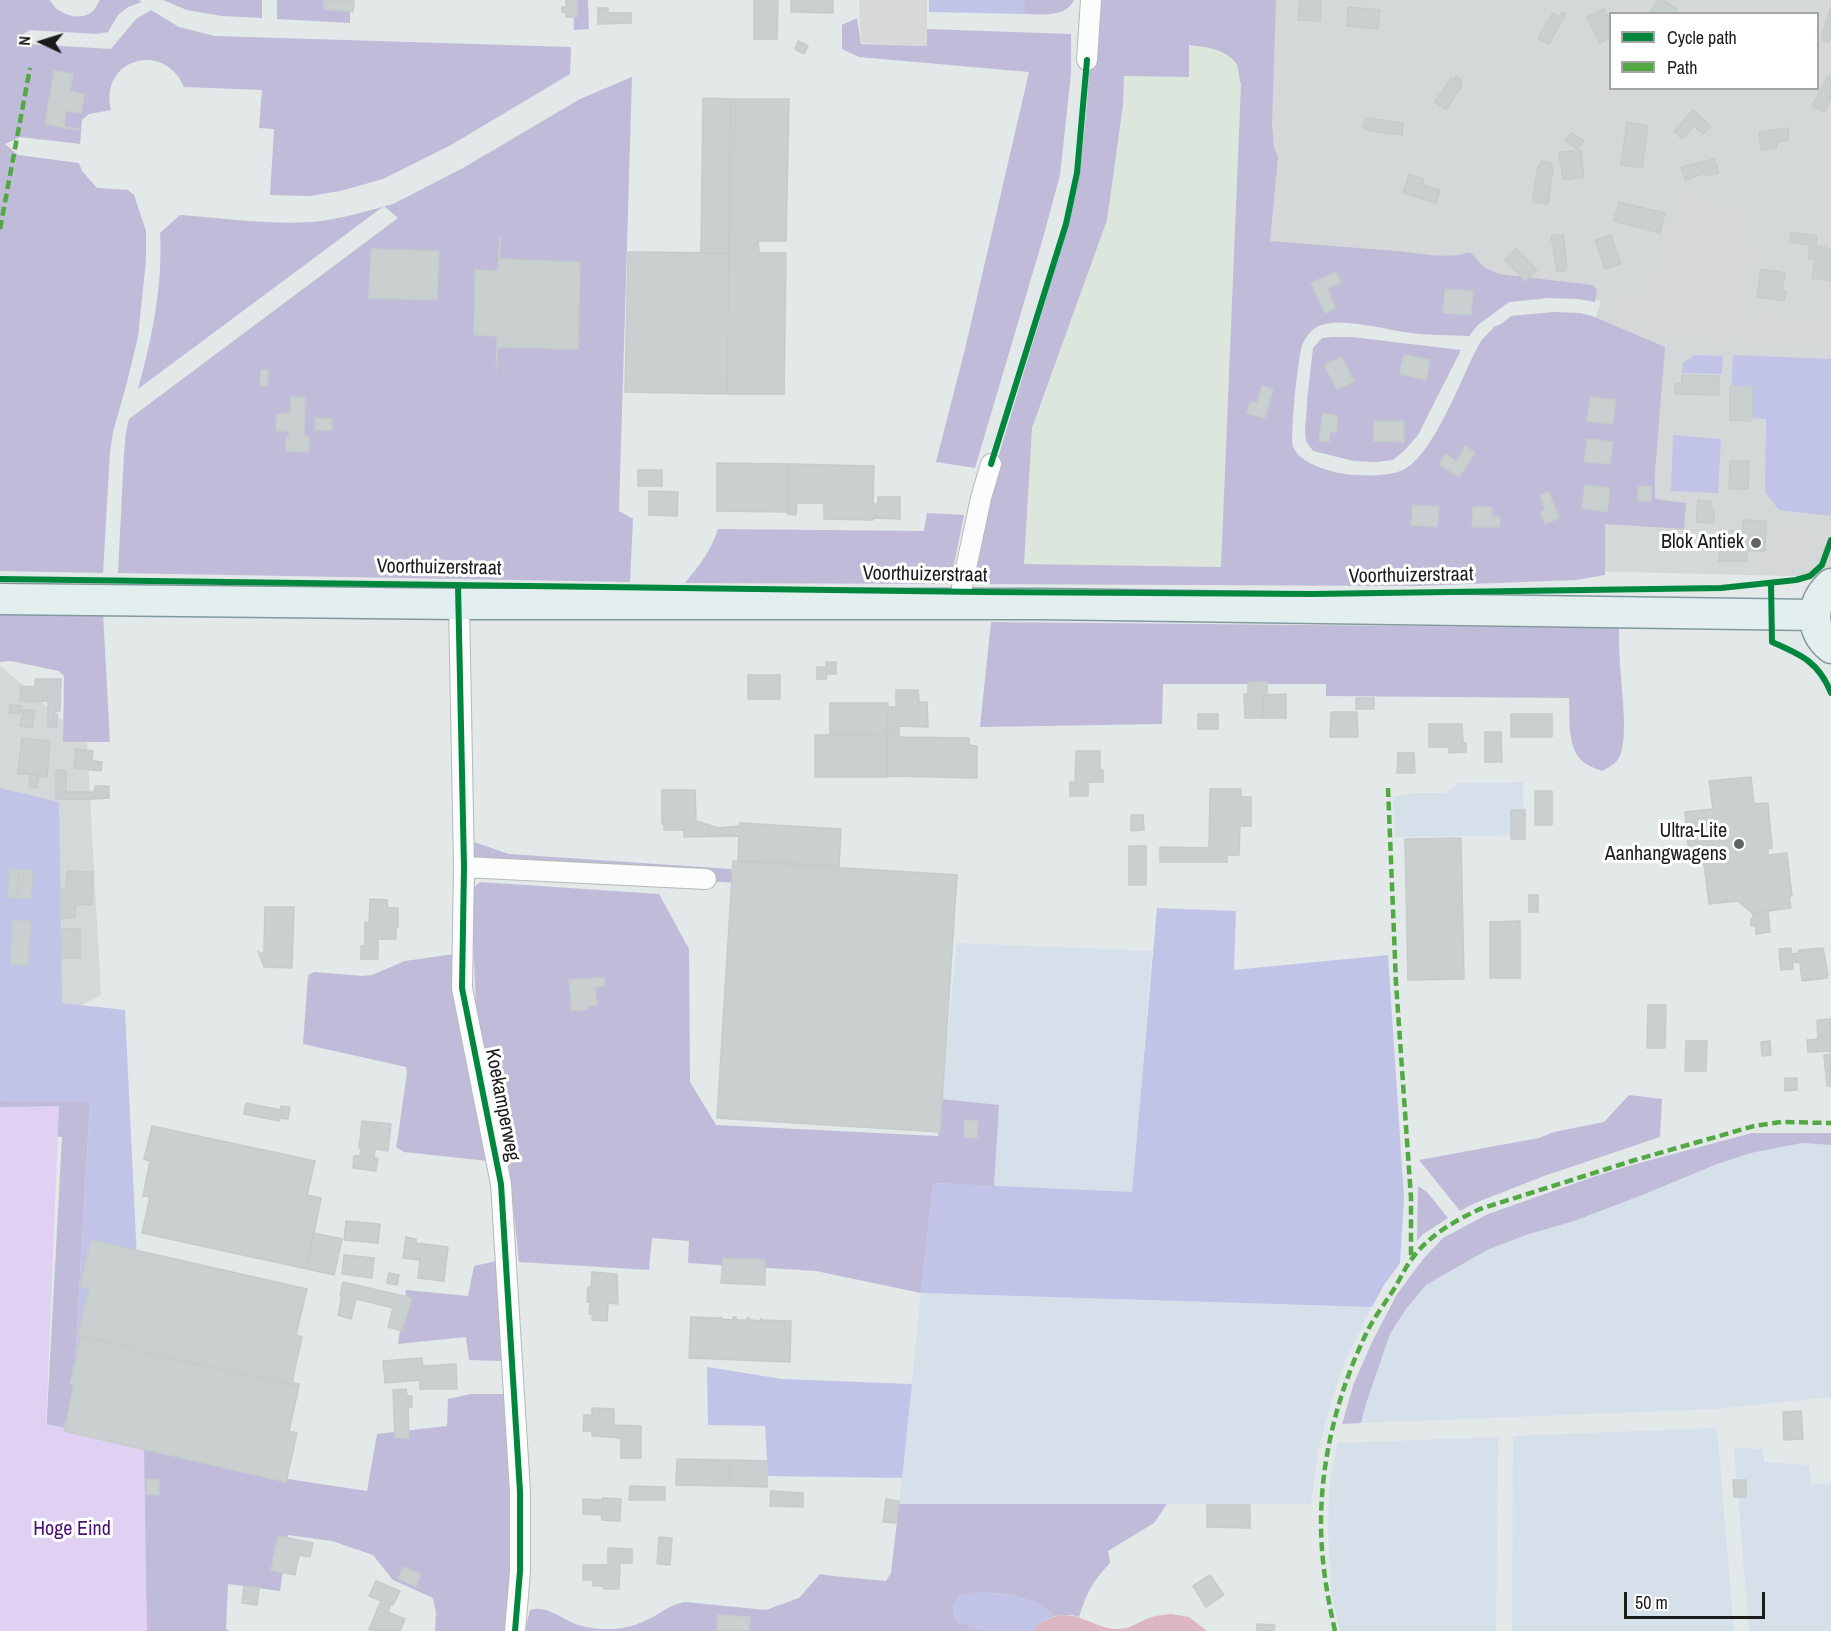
<!DOCTYPE html>
<style>
body{margin:0}
#map{position:relative;width:1831px;height:1631px;overflow:hidden;background:#e3e8e9;font-family:"Archivo Narrow",sans-serif}
canvas{display:block}
.legend{position:absolute;left:1609px;top:12px;width:210px;height:78px;box-sizing:border-box;background:#fff;border:2px solid #a4a4a4;margin:0;padding:8px 10px;list-style:none;font-size:18px;color:#1b1b1b}
.legend li{display:flex;align-items:center;gap:12px;height:30px}
.legend b{width:30px;border:2px solid #a4a4a4}
.north{position:absolute;left:12px;top:12px;width:60px;height:60px;-webkit-text-stroke:4px #fff;paint-order:stroke;rotate:274deg;font-size:16px;font-weight:700;line-height:24px;text-align:center;color:#1b1b1b}
.north::after{content:'';display:block;margin:auto;width:21px;height:27px;background:#1b1b1b;clip-path:polygon(50% 0,100% 100%,50% 72%,0 100%)}
.scale{position:absolute;left:1624px;top:1592px;width:141px;height:27px;box-sizing:border-box;border:3px solid #1b1b1b;border-top:0;padding-left:8px;font-size:18px;line-height:21px;white-space:nowrap;color:#1b1b1b;-webkit-text-stroke:4px #fff;paint-order:stroke}
</style>
<div id="map">
<canvas width="1831" height="1631"></canvas>
<ul class="legend">
<li><b style="height:8px;background:#00873e"></b>Cycle path</li>
<li><b style="height:8px;background:#52a943"></b>Path</li>
</ul>
<div class="north">N</div>
<div class="scale">50 m</div>
</div>
<script>
const g = document.querySelector('canvas').getContext('2d');
g.lineJoin = 'round';
function fillPath(path, color) { g.fillStyle = color; g.fill(path, 'evenodd'); }
function trace(path, color, width, dash) { g.strokeStyle = color; g.lineWidth = width; g.lineCap = dash ? 'butt' : 'round'; g.setLineDash(dash || []); g.stroke(path); }
function write(font, color, halo, rows, align = 'center') {
  g.font = font + ' "Archivo Narrow",sans-serif'; g.lineWidth = 6; g.setLineDash([]); g.textBaseline = 'middle'; g.strokeStyle = halo; g.fillStyle = color; for (const [text, x, y, turn = 0] of rows) {
    g.save(); g.translate(x, y); g.rotate((+turn || 0) * Math.PI / 180); g.textAlign = isNaN(turn) ? turn : align; if (halo) g.strokeText(text, 0, 0); g.fillText(text, 0, 0); g.restore();
  }
}
const residential = new Path2D(`
 M1262,0h569v577l-248,-6 -22,-137 40,-133 -342,-62zM1610,14h208v74h-208z
 M0,665l87,77 14,253 -101,52z`);
const industrial = new Path2D(`
 M1188,45l18,2 19,7 12,11 4,20 -20,482 -197,-3 8,-136 75,-208 16,-115 1,-29 65,1z`);
const farmland = new Path2D(`
 M1523,782l1,53 -129,2 -2,-40 23,-4h30l13,-10z
 M957,943l195,8 -20,242 -138,-7 4,-80 -57,-7z
 M1802,1143l29,2v252l-115,12 -355,14 5,-19 24,-70 16,-25 20,-24 61,-35 39,-15 48,-14 71,-27 72,-30 34,-11z
 M921,1293l451,14 -27,54 -14,41 -13,49 -7,53h-412z
 M1717,1428l17,203h-222l1,-195z
 M1498,1437l-2,194h-156l-9,-38 -3,-67 2,-45 8,-38z
 M1734,1448l29,1 1,13 45,3 2,19 20,-1v148h-82z`);
const grass = new Path2D(`
 M929,0h96v14l-96,-2z
 M1694,355l29,1 -1,18 -40,-1 1,-10z
 M1733,355l98,4v157l-52,-6 -14,-18 1,-73 -36,-2z
 M1673,435l48,4 -3,54 -47,-2z
 M0,788l59,14 3,201 63,7 21,438 -75,-17 19,-328 -90,-2z
 M1157,908l79,3 -2,59 154,-15 16,243 -4,65 -16,22 -12,22 -451,-14 12,-110 199,9z
 M707,1367l75,12 130,5 -10,94 -134,-2 -3,-50 -57,-1z
 M977,1592l31,2 27,8 20,14c-8,3 -17,6 -21,15h-49l-29,-10 -3,-17 6,-8z`);
const forest = new Path2D(`
 M0,0h50c6,14 29,22 42,12 3,-2 5,-8 8,-12h39l3,2 -14,5 -10,8 -10,17 -12,2 -66,-4 -10,6 9,8 82,5 25,-30 15,-9 28,17 36,9 356,11 -1,27 -119,71 -68,34 -43,12 -31,5 -39,-1 4,-66 -15,-1 3,-38 -78,-3c-20,-47 -85,-28 -73,23l-22,4 -7,6 -2,24 -60,-7 -15,7 13,11 61,8 3,8 15,17 31,2 6,5 12,36v29l-8,77 -12,49 -13,46 -3,20 -7,121 -103,-2z
 M163,0h99v18l-40,-2 -35,-6z
 M277,0h46v4l27,-1v20l-73,-4z
 M573,0h15l1,29 -15,1z
 M1025,0h49c-9,18 -31,14 -49,14z
 M1094,0h182l-4,124 2,23 4,10 -8,84c42,3 84,7 126,10 25,2 49,9 74,1l15,16 14,6 93,11 5,4 -2,13 -17,-3 -29,-1 -40,4 -31,23 -9,11c-20,-1 -40,-1 -59,-3 -23,-3 -75,-18 -95,-5 -5,3 -11,12 -13,18 -4,11 -12,90 -9,100 5,15 27,22 41,26 18,4 55,6 71,-3 29,-17 55,-87 70,-117l6,-11 13,-14 7,-3 10,-8 42,-4 27,1 12,3 73,31 -10,125v27l31,4 -2,26 -79,-5v51l-29,5 -160,6 -446,-2 15,-76 16,-60 62,-205 16,-64 7,-63zM1189,45c16,2 39,4 48,20 2,5 2,14 4,19l-20,483 -197,-3 8,-136 75,-208 16,-115 1,-29 65,1z
 M857,18l4,26 66,2v-17l144,5v40l-11,101 -17,63 -68,230 -39,-6 29,-113 64,-277 -170,-15 -17,-8v-24z
 M632,77l-13,434 14,8 -3,63 -512,-9 6,-119 2,-22 3,-13 269,-201 -14,-12 -246,183c14,-50 25,-104 22,-156l20,-18c43,3 88,10 131,7 28,-2 55,-11 82,-18l70,-36 117,-69z
 M1333,337h19l109,13 -43,85 -13,15 -12,10 -17,2 -22,-1 -41,-10 -7,-10 -1,-12 3,-38 5,-43 9,-10z
 M927,513l37,2 -14,69 -265,-1c14,-17 27,-34 33,-54l206,2z
 M0,613l103,1 7,128h-47l1,-66 -5,-5 -48,-10 -11,1z
 M991,622l628,6c-1,31 4,61 5,92 0,11 0,23 -3,33 -3,10 -10,13 -19,18 -8,-3 -16,-6 -22,-12 -13,-15 -10,-43 -11,-61l-243,-2v-12h-163l-1,40 -182,3z
 M471,841l38,13 222,15 5,14 -266,-18z
 M480,882l179,12 30,55 1,133 26,43 222,11 3,-37 58,6 -5,81 -61,-3 -12,110 -105,-22 -128,-8 1,-22 -37,-3 -3,32 -130,-8 -11,-105 -32,-151 -5,-116z
 M455,954l33,207 -84,-9 -8,-5 1,-4 10,-70 -1,-6 -103,-23 5,-69 6,-3 48,4 10,-1 33,-14z
 M1629,1095l33,4 -2,38 -116,39 -69,27 -15,8 -41,-51 120,-22 15,-6 50,-10z
 M0,1101l90,1 -19,329 217,48 79,12 10,-57 70,-8 1,-27 23,-5h33l5,82 2,100 -6,55h-70l1,-18 -3,-15 -40,-18 -20,-25 -41,-14 -44,-6 -8,56 -52,-7 -2,45 3,2h-193l-36,-85h40l22,-409 -62,-5z
 M1752,1133h79v12l-29,-2 -51,10 -34,11 -72,30 -71,27 -48,14 -39,15 -61,35 -20,24 -16,25 -24,70 -5,19 -19,1 12,-41 18,-41 25,-48 27,-36 19,-20 45,-24 108,-38 36,-11z
 M1418,1186l9,6 21,26 -26,17 -5,6z
 M497,1261l6,100 -34,-1 -3,-23 -68,7 8,-54 62,6 6,-30z
 M899,1504h268l-13,19 -46,28 2,12c-18,19 -23,29 -31,54l-7,-2 -17,1 -20,-14 -27,-8 -30,-2 -19,4 -6,9 3,16 29,10h-460l5,-21c16,-5 29,7 43,13 10,4 22,6 33,6 15,1 32,-4 45,-11 11,-6 21,-14 34,-16l81,8 33,-12 21,-24 13,2 53,5 5,-8z`);
const park = new Path2D(`
 M59,1106l-13,318 98,20 3,187h-147v-524z`);
const parking = new Path2D(`
 M859,0h68v46l-66,-3z
 M1678,197l76,11 -15,109 92,4v23l-167,-4 -14,-8 -1,-8 -34,-1 1,-28 35,2 4,-61 21,1z
 M1766,533l46,2 -4,27 -8,5 -52,7v-23h17z`);
const water = new Path2D(`
 M1171,1614l18,3 18,14h-173c3,-7 8,-9 14,-12 29,-13 47,12 73,10 11,-1 21,-9 31,-12 6,-2 13,-2 19,-3z`);
const building = new Path2D(`
 M324,0l30,1 -1,11 -29,-3z
 M566,0h11v17h-11v-4l-4,-1v-5h4z
 M754,0h24l-1,39h-23z
 M791,0h42v13l-42,-1z
 M1300,0h21l-1,21 -22,-1z
 M1658,0h5l14,9 -3,5h-26z
 M1831,6v31l-2,5 -7,-2v-5z
 M1348,7l32,3 -2,19 -31,-3z
 M598,8h10v5h23v10l-33,1z
 M1604,9l6,13v16l-10,5 -13,-26z
 M1563,12l3,2 -17,30 -11,-6 15,-25 6,4z
 M798,41l10,5 -4,8 -9,-5z
 M54,71l19,3 -3,17 14,3 -3,19 -15,-2 -2,16 13,2 1,-2v3l-33,-6z
 M1456,76l6,4 -2,4 2,2 -16,23 -11,-7 16,-24 3,2z
 M1828,76l3,1v20l-7,15 -12,-6z
 M703,98l28,1 -2,154h-28z
 M731,99h58l-3,142h-28l1,12h27l-2,141h-57z
 M1693,110l18,16 -8,8 -9,-8 -12,13 -8,-8z
 M1368,118l35,5 -1,12 -36,-5 1,-2h-4l2,-8h3z
 M1627,122l21,4 -6,42 -21,-3z
 M1788,128l1,12 -12,2v6l-16,2 -2,-18z
 M1571,133l13,8 -6,8 -13,-8z
 M1581,150l3,27 -21,3 -4,-28z
 M1714,159l5,14 -13,3 -1,-3 -20,7 -4,-13z
 M1541,161l10,2 -1,4 3,1 -5,36 -16,-2 6,-36h3z
 M1409,174l15,5 -1,6 17,5 -4,13 -33,-10z
 M1619,202l46,11 -5,20 -46,-12z
 M1791,232l26,4 -1,10 15,3v32l-19,-3 3,-18 -7,-1 2,-14 -20,-3z
 M1563,234l4,33 -1,3 -9,2 -6,-36z
 M500,235v24l80,3 -2,87 -80,-2 -2,24 1,-35 -23,-1 1,-65 23,1z
 M1611,235l10,29 -16,5 -10,-29z
 M1516,248l21,22 -12,11 -20,-21z
 M371,249l68,2 -2,49 -68,-2z
 M628,252l101,1 -2,141 -102,-2z
 M1761,269l24,4 -3,18h4l-2,10 -27,-4z
 M1336,272l5,10 -14,7 9,19 -11,5 -14,-30z
 M1445,289l28,2 -2,24 -28,-2z
 M1404,355l26,5 -4,20 -26,-6z
 M1341,357l13,24 -17,9 -13,-25z
 M261,370h7v16h-8z
 M1682,375l37,1v19l-44,-1v-11l7,1z
 M1262,386l11,3 -8,29 -18,-5 3,-11 7,1z
 M1730,386l22,1v34l-22,-1z
 M291,397h14l-1,40h5l-1,15 -22,-1v-14h3v-6h-13v-17h14z
 M1590,397l26,3 -3,24 -26,-3z
 M1323,413l15,3 -2,16h-6l-1,10 -10,-1z
 M315,418l17,1v11h-17z
 M1374,421h30v21l-30,-1z
 M1587,439l26,3 -3,22 -26,-2z
 M1466,446l9,7 -16,24 -20,-13 7,-10 10,7z
 M1730,461h19l-1,28h-19z
 M717,463l72,1 -1,48 -71,-1z
 M789,464l85,2 -1,38h5v-7h22v22l-27,-1v2l-49,-1v-16h-27l-1,12 -8,-1z
 M638,470h24v16h-24z
 M1585,485l25,3 -3,24 -25,-4z
 M1639,486l13,1 -1,14 -14,-1z
 M649,491l29,1 -1,24 -28,-1z
 M1549,492l10,26 -14,6 -5,-12 5,-2 -5,-15z
 M1698,500l13,1v8h3v14l-18,-1z
 M1413,505l26,2 -2,20 -26,-2z
 M1473,507h19v10h8v10h-28z
 M1743,520l23,1 -1,30h-23z
 M1719,531h23v20h5v10h-28z
 M826,662h10v12h-9l-1,5h-9v-12h9z
 M748,675h32v24h-32z
 M35,679h13v22h-28l1,-15 14,1z
 M48,679h13l-1,32h-5l-1,3h3v13h-9z
 M1248,682h19v13h-4v23h-18l-1,-24h4z
 M896,690h22l1,12h8l1,25 -29,-1v7l-12,1 1,-27h8z
 M1286,694v24h-23v-23z
 M1356,698h18v11h-18z
 M830,703h58l-1,31 -57,1z
 M10,705l11,1v3l14,2 -3,17 -12,-2 3,-14 -2,-1 -1,3 -11,-1z
 M1331,712h26l1,25h-28z
 M1198,714h20v15h-20z
 M1511,714h41v23h-41z
 M1429,724h33l1,19h3v9l-17,1v-6h-20z
 M1485,732h16l1,30h-17z
 M899,733v4l70,1v7l8,1v32l-90,-2v-42z
 M887,734v43h-72v-42z
 M22,738l28,3 -3,36 -9,-1 1,-2h-21z
 M76,749l17,2 -1,10 10,1 -1,9 -27,-3z
 M1076,751h24v19h3v12h-15v14h-18v-14h5z
 M1398,753h16l1,20h-18z
 M56,770h10v22h27v7h-37z
 M30,774h9l-2,14 -8,-1z
 M1751,777l3,27 14,-1 4,45 -4,1v6l19,-2 5,43h-3l2,12 -39,5 -14,-12 -29,3 -5,-40h-8l-1,-8 -6,1 -4,-45 28,-3 -4,-28z
 M95,786h14v12l-16,1z
 M1210,789h31v8h10v29h-11l-1,29h-12v7h-67v-15l49,1z
 M662,790h33l1,31 23,7 21,-2v-3l101,6 -2,37 -101,-6 1,-24 -55,1v-7h-20v-6h-2z
 M1535,791h17v34h-17z
 M1511,810h14v29h-14z
 M1131,815h12l1,15 -13,1z
 M1461,838l3,141 -56,1 -3,-141z
 M1129,846h17v39h-17z
 M733,861l224,14 -17,257 -223,-14z
 M9,869l10,1 -1,28 -10,-1z
 M19,869l14,1 -2,28h-13z
 M67,871l26,1 -1,33 -16,-1 -1,14h-15l1,-29h5z
 M1529,895h9v17h-9z
 M370,899l17,1 1,8h10v19h-2v12h-18v20h-17v-13h4v-24l4,1z
 M265,907h29l-2,61 -28,-1 -6,-16 2,3 4,-2z
 M1768,911l2,21 -14,2v-9l-5,1v-7l2,-1v-5z
 M13,920l18,1 -3,44 -18,-1z
 M1520,921v57h-30v-56z
 M62,929h18v29h-18z
 M1791,948l1,6 7,-1v-3l24,-2 5,26 -1,4 -25,3 -2,-19h-7v7l-12,1 -2,-21z
 M605,977v9l-10,1 2,18 -9,1v3l-16,2 -3,-31z
 M1648,1005h18l-1,43h-18z
 M1831,1019v32l-23,1 -1,-12 11,-1 -1,-19z
 M1686,1041h21l-1,30h-21z
 M1770,1041l1,14 -9,1 -1,-14z
 M1831,1054v32h-4l-3,-31z
 M1785,1078h12v12l-12,1z
 M246,1103l35,7 -2,11 -35,-7z
 M281,1106l9,1 -2,12 -8,-1z
 M965,1120l13,1 -1,17 -13,-1z
 M362,1121l29,3 -3,27 -13,-2 -1,9h4l-2,13 -23,-3 1,-12h6l1,-8h-2z
 M152,1126l163,35 -8,34 14,3 -14,71 -165,-36 8,-36 -7,-1 7,-35 -6,-2z
 M346,1221l34,3 -2,19 -34,-3z
 M313,1233l29,6 -8,36 -27,-6z
 M406,1237l10,2v4l32,4 -4,34 -26,-3 2,-18 -17,-2z
 M91,1240l216,49 -11,46 6,2 -10,45 7,2v2l-168,-36v-3l-53,-11 11,-47 -9,-2z
 M344,1255l30,3 -2,20 -30,-4z
 M723,1258l42,2v25l-44,-2z
 M592,1272l25,2 1,30 -10,-1 -1,18 -15,-1v-6h-3l1,-12h-3l1,-15h3z
 M389,1273l10,2 -2,10 -10,-2z
 M343,1282l69,16 -10,33 -14,-4 5,-19 -37,-9 -5,20 -13,-4 4,-19h-2z
 M691,1317l29,1 1,-1v2l12,1v-3h3v3h11v-2h3v2l11,1v-3l1,2 29,1 -1,41 -101,-4z
 M81,1337l50,10v3l168,36 -10,45 8,2 -11,49 -222,-51 10,-46 -4,-1z
 M422,1358l1,8 33,-2 1,25h-37v-9l-35,3 -2,-22z
 M406,1389l1,7h5v11h-4l1,31h-14l-2,-48z
 M592,1408l22,1v16l27,1v32h-20v-20l-29,-2v-5h-9l1,-16h8z
 M1801,1411l2,28 -19,1 -1,-28z
 M677,1459l53,1 -1,26 -53,-1z
 M730,1460l37,1v26l-38,-1z
 M146,1479l13,1v15l-13,-1z
 M1733,1480h13v17h-12z
 M630,1486l35,1v13h-36z
 M771,1491l32,2v14l-33,-1z
 M602,1498l19,1 -1,22 -18,-1v-5l-19,-1v-15l19,1z
 M886,1499l13,2 -3,22 -13,-1z
 M1207,1505h43v23l-43,-1z
 M278,1536l35,7 -3,14 -11,-2 -4,20 -24,-5z
 M659,1537l13,1 -2,27 -13,-1z
 M608,1548l24,1v14h-12l-1,26h-15v-3h-11v-6h-10v-15h25z
 M403,1567l18,7 -5,12 -18,-7z
 M1210,1575l14,20 -18,12 -13,-21z
 M376,1581l24,10 -7,14 -2,-1 -3,8 17,7 -5,12h-27l-4,-2 12,-28 -12,-5z
 M244,1586l15,2 -2,17 -15,-2z
 M718,1615l32,2 -1,14h-32z
 M1257,1624l18,1 -1,6h-17z`);
const street = new Path2D(`
 M1087,60l4,-60
 M459,604l5,263 -2,121 39,196 19,308v79l-5,60
 M961,604v-12l20,-94 10,-34
 M464,867l242,12`);
const primary = new Path2D(`
 M1831,584c-20,18 -22,46 0,64
 M0,599l459,5h582l773,11`);
const quiet = new Path2D(`
 M0,229l30,-161
 M1388,788l8,195 15,215v62
 M1335,1631c-8,-35 -14,-72 -14,-108 0,-66 18,-135 47,-193 6,-12 15,-24 22,-35 8,-11 13,-24 21,-35 17,-24 43,-39 69,-51l155,-49 119,-34 27,-4 50,1`);
const cycleway = new Path2D(`
 M991,464l75,-240 11,-51 10,-113
 M0,579l981,13 331,2 409,-6 75,-8 14,-4 12,-11 9,-25
 M1771,583l1,59c28,12 47,20 59,51
 M458,585l6,282 -2,121 39,196 19,308v79l-5,60`);
const markers = [
 [1756,543,6,"#616363"],
 [1739,844,6,"#616363"]
];
const poiNames = [
 ["Blok Antiek",1744,543],
 ["Ultra-Lite",1727,832],
 ["Aanhangwagens",1727,855]
];
const streetNames = [
 ["Voorthuizerstraat",439,568,1],
 ["Voorthuizerstraat",925,575,1],
 ["Voorthuizerstraat",1411,576,-1],
 ["Koekamperweg",502,1105,79]
];
const parkNames = [
 ["Hoge Eind",72,1530]
];
fillPath(residential, '#d5d8d8');
fillPath(industrial, '#dde6dc');
fillPath(farmland, '#d6e0ea');
fillPath(grass, '#c2c4e7');
fillPath(forest, '#bfbbd8');
fillPath(park, '#e0d0f1');
fillPath(parking, '#d7d9d9');
fillPath(water, '#dcb7c2');
fillPath(building, '#cacfcf');
trace(building, '#c5cccc', 1.5);
trace(street, '#b6b9b9', 22);
trace(primary, '#81999e', 33);
trace(street, '#fbfcfc', 20);
trace(primary, '#e3eeef', 30);
trace(quiet, '#52a943', 4.5, [9, 4.5]);
trace(cycleway, '#00873e', 6);
for (const [x, y, r, color] of markers) { const dot = new Path2D(); dot.arc(x, y, r, 0, 2 * Math.PI); g.fillStyle = color; g.fill(dot); trace(dot, '#fff', 2); }
write('20px', '#1b1b1b', '#fff', poiNames, 'right');
write('20px', '#1b1b1b', '#fff', streetNames);
write('20px', '#490f73', '#fff', parkNames);
</script>
